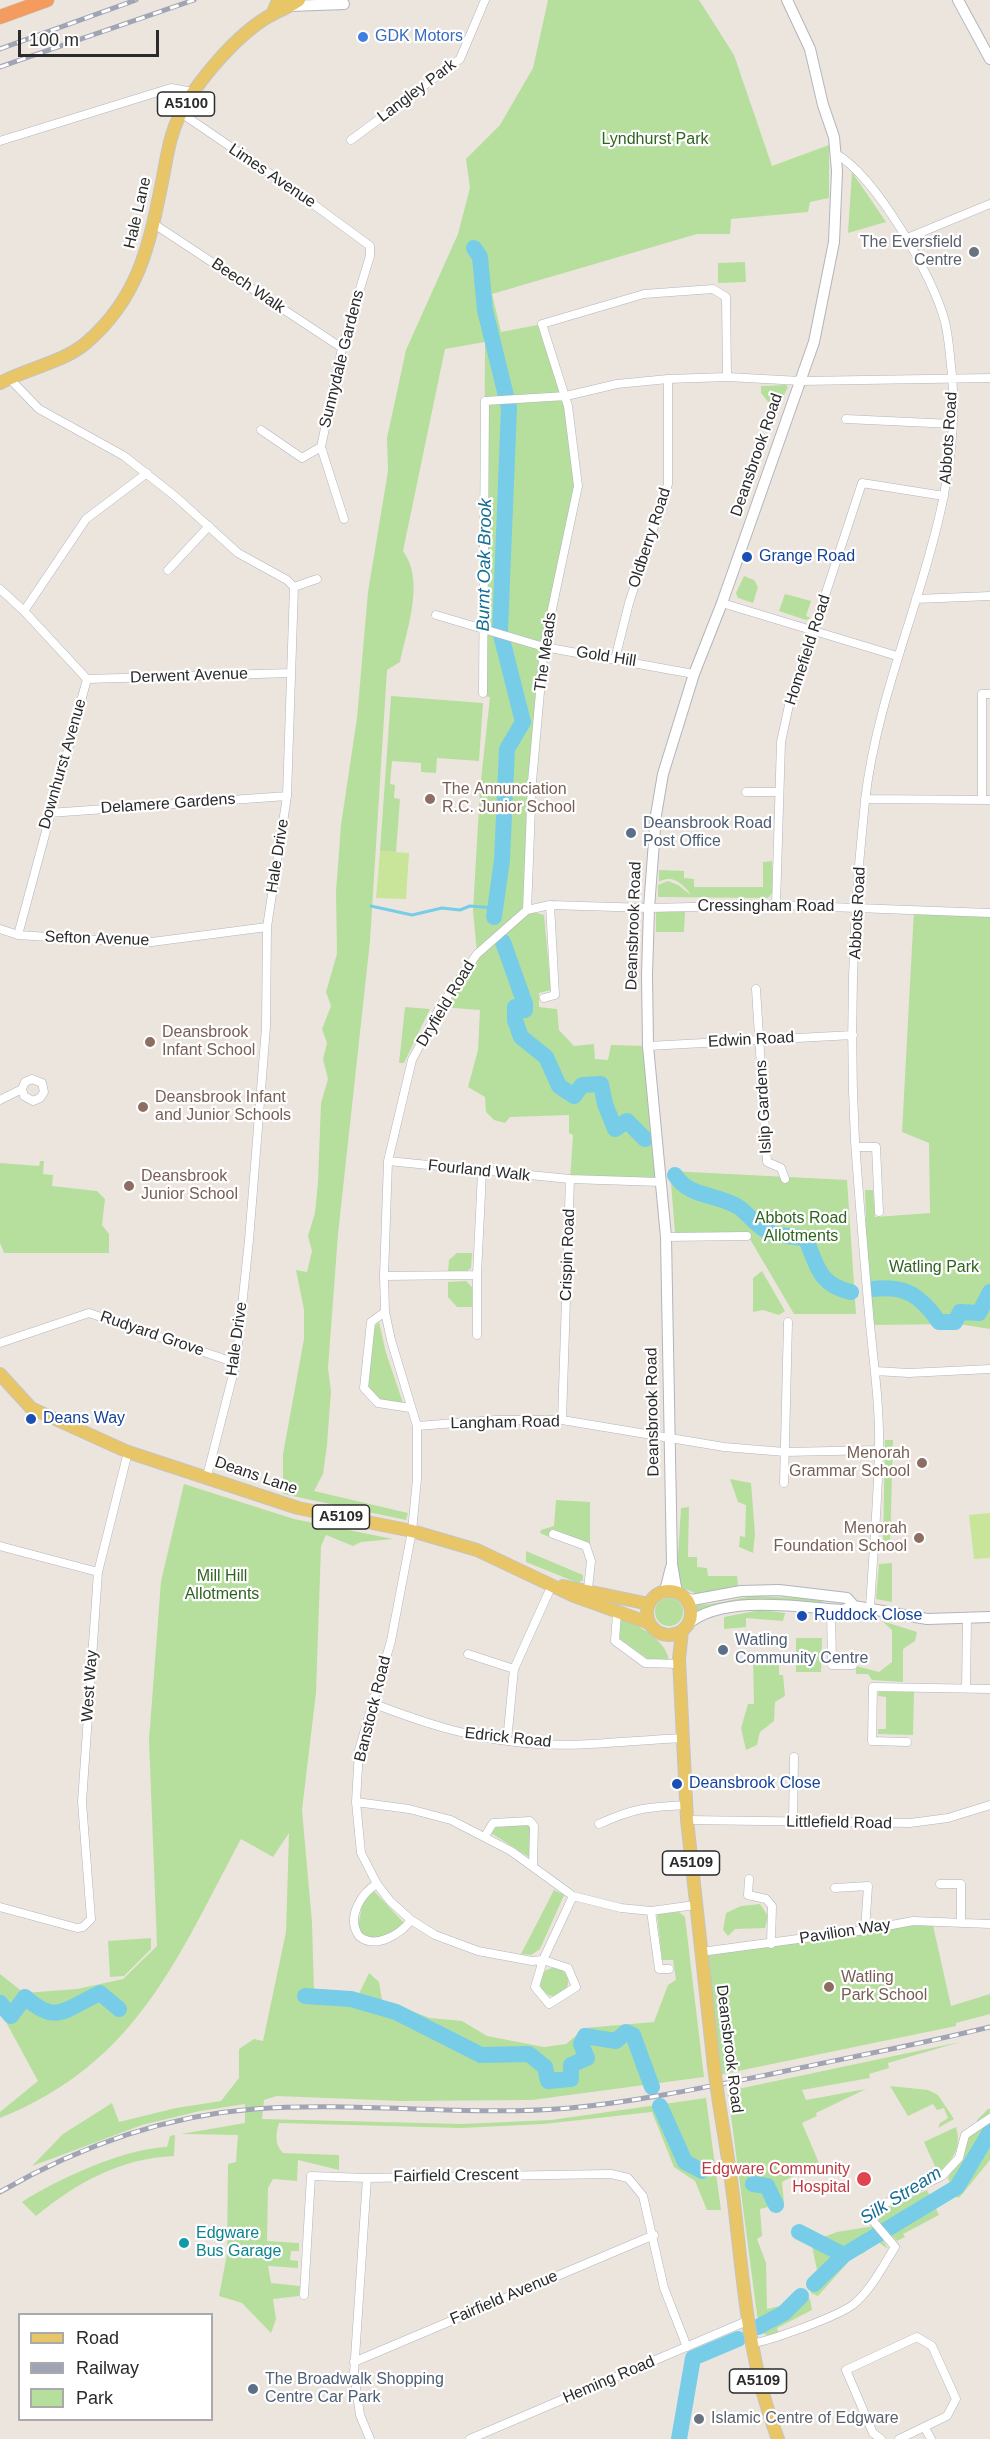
<!DOCTYPE html>
<style>
body{margin:0}
#map{position:relative;width:990px;height:2439px;overflow:hidden;background:#ece5de;font-family:Arial,sans-serif}
canvas{display:block}
.legend{position:absolute;left:18px;top:2313px;width:195px;height:108px;box-sizing:border-box;background:#fff;border:2px solid #aaa;margin:0;padding:8px 10px;list-style:none;font-size:18px;color:#2b2b2b}
.legend li{display:flex;align-items:center;gap:12px;height:30px}
.legend b{width:30px;border:2px solid #aaa}
.scale{position:absolute;left:18px;top:30px;width:141px;height:27px;box-sizing:border-box;border:3px solid #2b2b2b;border-top:0;padding-left:8px;font-size:18px;line-height:21px;white-space:nowrap;color:#2b2b2b;-webkit-text-stroke:4px #fff;paint-order:stroke}
</style>
<div id="map">
<canvas width="990" height="2439"></canvas>
<ul class="legend">
<li><b style="height:8px;background:#e8c566"></b>Road</li>
<li><b style="height:8px;background:#a0a4b4"></b>Railway</li>
<li><b style="height:16px;background:#b6df9d"></b>Park</li>
</ul>
<div class="scale">100 m</div>
</div>
<script>
const g = document.querySelector('canvas').getContext('2d');
g.lineJoin = 'round';
function fillPath(path, color) { g.fillStyle = color; g.fill(path, 'evenodd'); }
function trace(path, color, width, dash) { g.strokeStyle = color; g.lineWidth = width; g.lineCap = dash ? 'butt' : 'round'; g.setLineDash(dash || []); g.stroke(path); }
function write(font, color, halo, rows, align = 'center') {
  g.font = font + ' Arial,sans-serif'; g.lineWidth = 4.5; g.setLineDash([]); g.textBaseline = 'middle'; g.strokeStyle = halo; g.fillStyle = color; for (const [text, x, y, turn = 0] of rows) {
    g.save(); g.translate(x, y); g.rotate((+turn || 0) * Math.PI / 180); g.textAlign = isNaN(turn) ? turn : align; if (halo) g.strokeText(text, 0, 0); g.fillText(text, 0, 0); g.restore();
  }
}
const green = new Path2D(`
 M548,0h151l35,55 38,111 57,-21v53l-19,4 -2,10 -77,7 -1,15h-33l-205,60 9,38 42,-8 23,72 12,90 -34,161 -17,263 17,5 7,75 -12,3v14l18,2 2,21 15,16 20,-2 1,15 13,1 3,-15 37,1 12,136 -90,-2 3,-45 -4,-2v-18l-59,2 -5,6 -11,-3 -8,-8 -1,-15 -17,-10 10,-37 2,-40 -39,-3 36,-54 -4,-42 7,-122 10,-92 -7,-1 2,-354 -40,7 -42,202c22,29 4,78 -3,111l-13,8 -17,271 -32,293 -10,134 3,23 -4,54 -4,29 -9,17 94,22 -2,7 -123,-26v-40l21,-115v-29l-8,-40 11,2 5,-21 -4,-15 7,-23 3,-31 3,-79 7,-24 -5,-20 4,-16 -5,-14 9,-23 -5,-14 11,-38 -1,-62 5,-67 16,-107 11,-126 20,-121 -1,-33 19,-88 52,-116 12,-46 -4,-29 34,-34 33,-57z
 M852,172l34,50 -38,11z
 M745,262l1,20 -28,1v-20z
 M786,385l2,2 -10,20 -9,-4 -8,-10v-7z
 M744,576l10,4 4,7 -5,16 -15,-5 -2,-5z
 M785,594l26,7 -5,15 5,2 -5,2 -27,-9z
 M391,696l92,7 -4,58 -42,-3 -1,15 -15,-1v-9l-29,-2 -2,23 5,1 -1,13 6,1 -4,53 -16,-1z
 M772,861l1,31 -5,6 -110,-1v-12l10,-4 10,4 13,10c-8,-11 -19,-21 -32,-13v-12l25,1v7l10,1v8h69v-25z
 M914,910l76,3v416l-31,-5 -88,1 -10,-107h5l-1,-28h8l2,27 55,-4 -1,-70 -27,-11z
 M656,911l29,1 -1,20h-28z
 M405,1007l25,2 -26,54h-5z
 M40,1161h4l-1,13 10,1 -1,11 45,5 8,8 -3,26 7,9v19h-105l-4,-10v-80l39,3z
 M670,1171l177,9 9,134h-62l-47,-80 -72,-1z
 M457,1253h15l-1,15 -5,4h-18l1,-12z
 M762,1271l23,40 -6,4 -16,-5 -10,2v-34z
 M466,1281l6,6v20h-15l-9,-10v-15z
 M379,1322l7,31 17,50 -23,-3 -12,-13 6,-60z
 M885,1440h8l-3,107h-7z
 M730,1479l21,4 4,51 -2,19 -14,-6 1,-11 5,1 1,-32 -8,-3z
 M184,1484l110,35 99,20 -32,3 -8,4 -27,-11 -5,11 -5,147 -14,117 10,112 2,68 43,8 12,-25 10,9 3,18 48,18 32,3 25,15 57,11 22,-3 19,-16 69,-6 14,-37 8,-5 -3,-20h-11l-5,-46 22,-2 6,5 19,160 -172,23 -131,1 -124,-5 -13,4 -2,19 200,5 89,-4 155,-22 15,112h-14l-12,-29 -21,-14 -22,-55 -108,12 -83,4 -182,-5c-3,11 -5,21 4,30l56,2v15l-41,-10 -1,21 -24,-2 -5,9 -1,53 32,2v8h-8l-1,9 8,1v7l-30,-2 3,17 29,3 -1,10 -26,3 3,20 -5,14 -29,-30 -23,-7 8,-42 1,-90 8,-2 2,-27 -57,-1 64,-11v-19l-45,7 -58,14 -110,41 31,-32 49,-31 7,19 57,-14 45,-7 18,-23v-29l15,-10 9,2 23,-109 3,-99 -16,24 -32,-18c-65,121 -104,224 -241,279v-6l38,-31 -38,-70v-37l24,19 53,-4 46,-10 34,-33 -8,-206 12,-159z
 M556,1500l34,2v42l-38,-15 -3,8 -9,-4 1,-3 13,-4z
 M689,1507l-1,50h9v10l10,1 1,8h29l1,10 -36,10 -21,-9 -4,-16 4,-63z
 M526,1551l57,24v5l-5,3 -52,-21z
 M892,1563v39l-16,-3 3,-35z
 M757,1596l61,3 8,5 -35,-1 -96,11 -1,-10c19,3 43,-7 63,-8z
 M655 1612a14 14 0 1 1 28 0a14 14 0 1 1-28 0Z
 M761,1610l24,3 -2,8 -37,-3v9l-22,2v-12z
 M620,1618c17,6 46,22 49,42l-21,-1 -28,-20z
 M882,1621l35,11 -2,9 -12,8v33l-31,-2 -4,-6h-12v-8l23,6 13,-10v-32z
 M796,1638h26l-1,34h-25z
 M753,1654h26v21h4l2,21 -10,6 -1,19 -14,11 -3,13 -11,5 -5,-22 7,-24h6z
 M879,1691l35,1 -1,43 -35,-1v-5h8v-32l-8,-1z
 M526,1824l5,3 1,32 -41,-26 7,-8z
 M373,1890l32,34c-12,10 -25,16 -41,12l-6,-9 5,-27z
 M554,1890l10,5 -24,54 -9,6 -10,-1z
 M760,1904l8,12 -3,12 -30,1 -7,7 -5,-6 3,-17 15,-7z
 M932,1921l19,85 39,-12v20l-34,9v3l-242,50 -13,-124z
 M151,1938v11l-27,27 -14,1 -2,-36z
 M540 1982a14 14 0 1 1 28 0a14 14 0 1 1-28 0Z
 M960,2042l-72,21 1,5 -20,6 1,4 -68,12 4,10 60,-11 -50,24 1,3 -15,7 17,40 -37,19 2,21 -24,6 2,27 -5,3 9,24 1,46 21,-5 11,-11 11,6 2,11 -35,18 2,6 -13,1 -7,-5 -31,-237 5,-3z
 M890,2086l38,4 10,5 16,24 -16,9 2,-5 8,-5 -4,-10 -7,2 -4,-6 -25,12z
 M988,2109h2v51l-31,38 -4,-2 -7,-18 30,-59z
 M956,2127c6,21 -3,33 -18,46l-14,-31z
 M175,2135l-1,21c-53,2 -98,27 -138,60l-14,-14c35,-23 104,-54 145,-55l3,-11z
 M927,2190l12,25 -36,19 2,3 -8,4 -19,-19 4,-11z
 M874,2226l14,23 -10,-7 -16,12 -4,-3 -40,45 -7,-3v-16l6,-7 -5,-24 -17,-15 4,-2 22,9 16,-6z
 M694,2353l-15,86h-4l1,-18 15,-67z`);
const pitch = new Path2D(`
 M380,851l29,2 -3,46 -30,-1z
 M990,1513v45l-16,1 -5,-44z`);
const stream = new Path2D(`
 M371,906l41,9 30,-7 18,2 10,-4 25,2`);
const river = new Path2D(`
 M474,248l6,9 5,53 24,98 -9,223 23,91 -16,27 -5,111 -8,57
 M503,942l22,62v6l-10,-3v13l6,17 25,20 13,29 15,10 8,-11 19,-1 4,20 10,25 12,-8 18,18
 M675,1175c15,24 44,18 65,33 9,7 18,20 29,24 11,4 25,4 37,7 11,27 13,46 45,53
 M873,1289c33,-4 48,7 66,33h16l5,-10 19,1 11,-21
 M305,1996l46,3 45,13 85,43 48,-1 16,13 3,14 23,-2v-14l16,-7 -6,-14 4,-8 31,5 10,-9 7,3 19,52
 M0,2003l11,13 14,-19c32,29 40,12 75,-4l19,16
 M660,2106l25,56 17,9
 M753,2184l14,2 9,19
 M799,2232l45,23
 M814,2284l30,-29 113,-68 33,-55
 M758,2327l26,-14 17,-17
 M679,2439l14,-81 45,-19`);
const street = new Path2D(`
 M181,113l113,77 76,56v10l-28,92 -21,99
 M351,140l109,-81 25,-59
 M0,141l171,-53 22,4
 M836,154c40,22 98,124 109,168 4,16 5,36 7,53 13,147 -71,282 -87,426 -12,112 -16,228 -10,340 4,57 9,115 14,173 4,45 11,90 10,135 -1,53 -6,106 -9,159
 M154,224l188,124
 M905,239l85,-35
 M9,378l30,31 85,47 52,41 62,56 49,27 7,7 -7,209 -20,131 -1,100 -17,213 -13,123 -29,113
 M846,419l106,5
 M261,430l41,28 19,-11
 M321,447l23,72
 M168,570l41,-44
 M294,587l23,-8
 M0,589l24,22 63,68 -69,256
 M916,599l74,-3
 M722,603l175,53
 M24,611l62,-92 61,-46
 M436,615l108,32 150,27
 M615,659l14,-56 39,-119v-105
 M87,679l204,-6
 M483,693l2,-292 81,-5 51,-12 51,-5 59,-2 74,4 189,-3
 M746,792h32
 M865,799l125,1
 M982,800v-106h8
 M49,813l238,-17
 M776,905l5,-163 8,-37 73,-222 82,13
 M527,910l5,-128 12,-135 34,-161 -10,-80 -26,-82 102,-30 69,-5 13,8 1,80
 M0,929l18,6 126,8 123,-16
 M756,989l11,173 14,6 4,11
 M544,998l11,-3 -5,-90
 M648,1046l205,-11
 M0,1100l22,-11 3,-7 7,-3 10,4 2,9 -4,6 -7,3 -9,-5 -2,-7
 M856,1147h20l3,65
 M388,1161l182,18
 M666,1237l81,-1
 M477,1275v60
 M384,1276l93,-1 5,-103
 M385,1312l-14,10 -7,66 14,15 32,5
 M0,1343l89,-30 147,50
 M875,1371l34,2 81,-4
 M562,1420l8,-241 90,3
 M417,1426l79,-6h66l162,27 61,5 94,-2
 M784,1483l4,-161
 M553,1534l33,12 5,15 -3,28
 M0,1546l98,26
 M831,1609l1,56h21
 M617,1613l-2,28 30,22 34,1
 M468,1654l46,15
 M966,1688l1,-69
 M372,1703c54,21 107,38 165,41 48,3 99,-4 147,-6
 M507,1741l7,-72 38,-84
 M907,1742l-35,-1 1,-54 117,2
 M356,1802l53,7 42,11 60,31 62,45 48,12 30,3 44,-6
 M687,1820l223,3 38,-5 42,-13
 M793,1822l1,-65
 M599,1824c35,-16 49,-17 87,-19
 M485,1836l8,-13 37,-2 4,5 -1,40
 M749,1879l-1,16 18,4 6,7 -1,38
 M377,1884c-16,9 -31,34 -18,52 16,14 42,-2 52,-16
 M940,1884h21v39
 M835,1888l33,-2 -3,44
 M573,1896l-30,64 -11,1 -54,-10 -43,-16 -24,-15 -21,-19 -13,-17 -16,-31 -5,-51 3,-52 32,-109 21,-110 5,-52v-53l-26,-86 -6,-28 -1,-36 4,-115 24,-101 28,-53 37,-53 50,-44 23,-5 99,3 127,-3 214,8
 M0,1907l77,21 6,-1 8,-8 -9,-117 16,-230 30,-120
 M651,1911l8,58h10
 M701,1952l164,-22 48,-9 77,3
 M543,1960l25,8 8,19 -27,17 -14,-17z
 M304,2295l7,-119 56,2
 M750,2344c20,-3 89,-28 104,-40 17,-14 29,-38 41,-57l-22,-26 3,-13 66,-32 17,-18 6,-23 25,-17
 M354,2362l300,-127
 M925,2428l6,11
 M370,2439l-10,-24 -6,-42 13,-195 244,-4 17,4 15,18 21,92 23,59
 M470,2439l277,-118
 M881,2439l-8,-6 -27,-63 71,-33 15,9 24,53 -9,17 -48,23`);
const secondary = new Path2D(`
 M958,0l32,59
 M290,6l54,-2
 M665,1591l6,-24
 M677,1593l-5,-29 -6,-327 -18,-191 -1,-71 2,-67 7,-93 7,-41 31,-100 28,-71 92,-261 20,-100 3,-71 -3,-34 -11,-32 -13,-56 -23,-49
 M684,1597l8,3 49,-9 38,-1 68,8 7,8
 M688,1624c35,-30 111,-17 155,-14l11,-4 73,13 63,-2`);
const primary = new Path2D(`
 M272,15l4,-10 7,-5
 M0,383c28,-15 62,-20 86,-40 54,-46 64,-101 77,-166 4,-21 7,-43 17,-62 16,-33 58,-82 91,-100 10,-5 18,-8 28,-15
 M0,1374l31,34 97,44 170,56 114,23 65,19 97,46 75,27
 M563,1586l86,18
 M647 1613a22 22 0 1 1 44 0a22 22 0 1 1-44 0Z
 M682,1631l-3,28 8,161 27,247
 M719,2103c6,36 12,72 16,108 9,78 14,154 43,228`);
const highway = new Path2D(`
 M0,17l47,-17`);
const rail = new Path2D(`
 M0,49l136,-49
 M0,67l194,-67
 M0,2192c78,-45 164,-76 254,-83 106,-8 211,8 316,-1 71,-7 141,-22 211,-36 70,-15 140,-28 209,-45`);
const primaryBridge = new Path2D(`
 M714,2067l5,36`);
const markers = [
 [363,37,6,"#3f7fe0"],
 [974,252,6,"#6b7280"],
 [747,557,6,"#1a4fb4"],
 [430,799,6,"#8d6e63"],
 [631,833,6,"#5c6f8a"],
 [150,1042,6,"#8d6e63"],
 [143,1107,6,"#8d6e63"],
 [129,1186,6,"#8d6e63"],
 [31,1419,6,"#1a4fb4"],
 [922,1463,6,"#8d6e63"],
 [919,1538,6,"#8d6e63"],
 [802,1616,6,"#1a4fb4"],
 [723,1650,6,"#5c6f8a"],
 [677,1784,6,"#1a4fb4"],
 [829,1987,6,"#8d6e63"],
 [864,2179,8,"#e0444e"],
 [184,2243,6,"#0f9aa8"],
 [253,2389,6,"#5c6f8a"],
 [699,2419,6,"#6b7280"]
];
const shields = [
 [186,104,57],
 [341,1517,57],
 [691,1863,57],
 [758,2381,57]
];
const shieldNames = [
 ["A5100",186,104],
 ["A5109",341,1517],
 ["A5109",691,1863],
 ["A5109",758,2381]
];
const shopNames = [
 ["GDK Motors",375,37]
];
const streetNames = [
 ["Langley Park",417,91,-37],
 ["Limes Avenue",272,176,34],
 ["Hale Lane",138,213,-77],
 ["Beech Walk",248,286,34],
 ["Sunnydale Gardens",342,359,-76],
 ["Abbots Road",949,438,-86],
 ["Deansbrook Road",757,455,-71],
 ["Oldberry Road",650,538,-72],
 ["Homefield Road",808,650,-72],
 ["The Meads",546,652,-82],
 ["Gold Hill",606,657,9],
 ["Derwent Avenue",189,676,-2],
 ["Downhurst Avenue",63,764,-74],
 ["Delamere Gardens",168,804,-4],
 ["Hale Drive",278,856,-81],
 ["Cressingham Road",766,907],
 ["Abbots Road",858,913,-87],
 ["Deansbrook Road",634,926,-88],
 ["Sefton Avenue",97,939,2],
 ["Dryfield Road",446,1004,-59],
 ["Edwin Road",751,1040,-3],
 ["Islip Gardens",764,1107,-93],
 ["Fourland Walk",479,1171,6],
 ["Crispin Road",568,1255,-88],
 ["Rudyard Grove",152,1334,19],
 ["Hale Drive",237,1339,-82],
 ["Deansbrook Road",653,1412,-91],
 ["Langham Road",505,1423,-1],
 ["Deans Lane",256,1476,19],
 ["West Way",90,1686,-86],
 ["Banstock Road",373,1709,-76],
 ["Edrick Road",508,1738,6],
 ["Littlefield Road",839,1823,1],
 ["Pavilion Way",845,1932,-9],
 ["Deansbrook Road",729,2049,83],
 ["Fairfield Crescent",456,2176,-1],
 ["Fairfield Avenue",504,2298,-23],
 ["Heming Road",609,2380,-23]
];
const parkNames = [
 ["Lyndhurst Park",655,140],
 ["Abbots Road",801,1219],
 ["Allotments",801,1237],
 ["Watling Park",934,1268],
 ["Mill Hill",222,1577],
 ["Allotments",222,1595]
];
const worshipNames = [
 ["The Eversfield",962,243],
 ["Centre",962,261],
 ["Islamic Centre of Edgware",711,2419,"left"]
];
const transitNames = [
 ["Grange Road",759,557],
 ["Deans Way",43,1419],
 ["Ruddock Close",814,1616],
 ["Deansbrook Close",689,1784]
];
const educationNames = [
 ["The Annunciation",442,790],
 ["R.C. Junior School",442,808],
 ["Deansbrook",162,1033],
 ["Infant School",162,1051],
 ["Deansbrook Infant",155,1098],
 ["and Junior Schools",155,1116],
 ["Deansbrook",141,1177],
 ["Junior School",141,1195],
 ["Menorah",910,1454,"right"],
 ["Grammar School",910,1472,"right"],
 ["Menorah",907,1529,"right"],
 ["Foundation School",907,1547,"right"],
 ["Watling",841,1978],
 ["Park School",841,1996]
];
const serviceNames = [
 ["Deansbrook Road",643,824],
 ["Post Office",643,842],
 ["Watling",735,1641],
 ["Community Centre",735,1659],
 ["The Broadwalk Shopping",265,2380],
 ["Centre Car Park",265,2398]
];
const healthNames = [
 ["Edgware Community",850,2170],
 ["Hospital",850,2188]
];
const cultureNames = [
 ["Edgware",196,2234],
 ["Bus Garage",196,2252]
];
const waterNames = [
 ["Burnt Oak Brook",485,565,-89],
 ["Silk Stream",901,2196,-32]
];
fillPath(green, '#b6df9d');
fillPath(pitch, '#c8e59a');
trace(stream, '#77cde7', 3);
trace(river, '#77cde7', 16);
trace(street, '#b1b4bd', 9);
trace(secondary, '#b1b4bd', 12);
trace(primary, '#c4c4c4', 14);
trace(highway, '#c4c4c4', 15);
trace(street, '#fff', 8);
trace(secondary, '#fff', 10);
trace(primary, '#e8c566', 12);
trace(highway, '#f49b60', 14);
trace(rail, '#a0a4b4', 5);
trace(rail, '#fff', 3, [9]);
trace(primaryBridge, '#c4c4c4', 14, []);
trace(primaryBridge, '#e8c566', 12);
for (const [x, y, r, color] of markers) { const dot = new Path2D(); dot.arc(x, y, r, 0, 2 * Math.PI); g.fillStyle = color; g.fill(dot); trace(dot, '#fff', 2); }
for (const [x, y, w] of shields) { const box = new Path2D(); box.roundRect(x - w / 2, y - 12, w, 24, 4.5); g.fillStyle = '#fff'; g.fill(box); trace(box, '#2b2b2b', 1.5); }
write('bold 15px', '#2b2b2b', null, shieldNames);
write('16px', '#366cbe', '#fff', shopNames, 'left');
write('16px', '#2b2b2b', '#fff', streetNames);
write('16px', '#2f641f', '#fff', parkNames);
write('16px', '#5b616d', '#fff', worshipNames, 'right');
write('16px', '#164399', '#fff', transitNames, 'left');
write('16px', '#785e54', '#fff', educationNames, 'left');
write('16px', '#4e5e75', '#fff', serviceNames, 'left');
write('16px', '#be3a42', '#fff', healthNames, 'right');
write('16px', '#0d838f', '#fff', cultureNames, 'left');
write('italic 18px', '#156d94', '#fff', waterNames);
</script>
